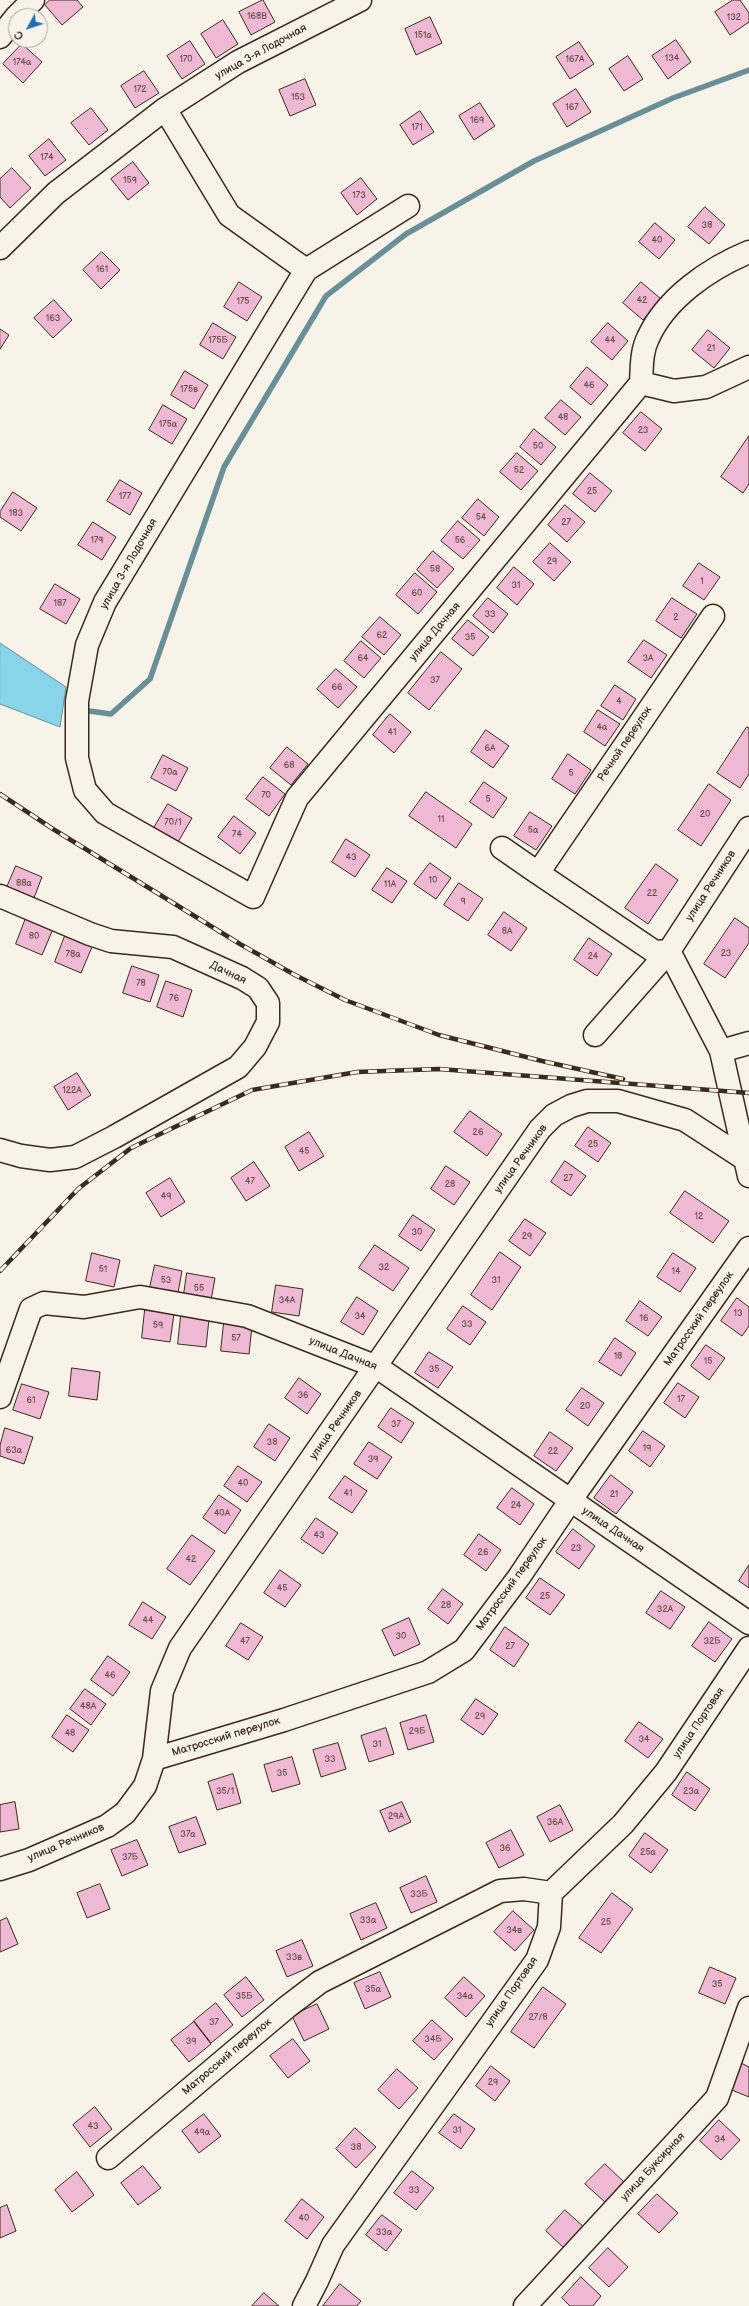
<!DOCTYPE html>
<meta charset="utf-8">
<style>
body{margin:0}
#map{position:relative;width:749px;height:2306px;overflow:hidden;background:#f7f3e8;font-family:"Balsamiq Sans",sans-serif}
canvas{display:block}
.north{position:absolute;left:8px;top:8px;width:40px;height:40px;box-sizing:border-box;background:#f7f3e8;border:1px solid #aca397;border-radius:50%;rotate:230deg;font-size:11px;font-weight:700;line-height:16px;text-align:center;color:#3b2a1e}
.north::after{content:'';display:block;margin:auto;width:14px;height:18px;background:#1f6fb2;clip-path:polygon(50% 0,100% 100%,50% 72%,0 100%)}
</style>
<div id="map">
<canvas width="749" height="2306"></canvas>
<div class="north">С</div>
</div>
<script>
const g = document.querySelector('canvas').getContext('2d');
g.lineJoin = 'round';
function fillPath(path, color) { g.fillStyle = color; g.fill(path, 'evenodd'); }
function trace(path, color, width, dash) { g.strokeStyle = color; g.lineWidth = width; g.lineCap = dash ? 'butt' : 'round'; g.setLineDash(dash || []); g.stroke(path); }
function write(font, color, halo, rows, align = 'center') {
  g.font = font + ' "Balsamiq Sans",sans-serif'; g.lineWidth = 4; g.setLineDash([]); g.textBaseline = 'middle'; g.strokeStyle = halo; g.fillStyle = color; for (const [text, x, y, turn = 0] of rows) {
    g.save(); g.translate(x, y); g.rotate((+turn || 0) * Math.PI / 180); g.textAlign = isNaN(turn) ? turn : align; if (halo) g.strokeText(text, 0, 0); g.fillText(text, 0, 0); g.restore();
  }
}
const water = new Path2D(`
 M0,643l66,44 -6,40 -60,-23z`);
const stream = new Path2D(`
 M82,710l29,4 39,-35 74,-212 102,-171 80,-62 128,-73 139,-63 76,-28`);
const building = new Path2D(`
 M50,0h27l6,7 -21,18 -17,-20z
 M263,0l12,22 -24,13 -12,-23z
 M733,0h7l9,13v9l-19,13 -15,-23z
 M430,17l12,26 -26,12 -11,-26z
 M223,20l15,24 -22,14 -15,-24z
 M676,40l15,22 -23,17 -16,-23z
 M190,41l15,23 -23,15 -15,-23z
 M579,42l15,22 -24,15 -14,-22z
 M22,44l20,18 -19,21 -20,-19z
 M628,56l15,23 -19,12 -15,-22z
 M144,71l15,22 -24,15 -14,-22z
 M305,79l11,26 -26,11 -11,-26z
 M576,89l15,23 -24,15 -14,-23z
 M480,103l15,23 -21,14 -15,-24z
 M91,108l17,22 -19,15 -18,-22z
 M420,111l14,21 -21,13 -13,-20z
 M49,139l17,21 -21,16 -16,-20z
 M133,162l16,21 -21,17 -17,-21z
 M12,168l19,20 -21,20 -10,-11v-18z
 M361,178l16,21 -20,16 -16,-22z
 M705,207l20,18 -16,19 -21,-17z
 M655,223l20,17 -16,19 -20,-17z
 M102,252l18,18 -19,19 -18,-19z
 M239,282l23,15 -15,24 -23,-14z
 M641,282l20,17 -18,21 -20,-17z
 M54,300l18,20 -19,18 -19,-20z
 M213,323l23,14 -13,22 -23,-14z
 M608,323l20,18 -16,19 -21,-18z
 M0,329l9,6 -9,14z
 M708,330l22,18 -16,20 -22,-18z
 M587,367l21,18 -17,20 -21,-18z
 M185,371l23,14 -14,24 -23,-14z
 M561,400l20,17 -16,18 -20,-17z
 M163,405l24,14 -15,25 -23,-14z
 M641,412l21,17 -17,22 -22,-18z
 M534,429l22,18 -15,18 -21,-18z
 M749,436v48l-6,9 -22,-16z
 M517,453l21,18 -17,19 -21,-18z
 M590,473l22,18 -17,21 -22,-18z
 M120,480l22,13 -12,22 -23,-14z
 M13,492l24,16 -16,23 -21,-14v-5z
 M478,499l21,18 -15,19 -22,-18z
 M565,505l20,17 -18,20 -19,-17z
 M458,521l22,19 -17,19 -22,-18z
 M93,522l23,15 -14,23 -24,-15z
 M550,543l21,19 -17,19 -21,-19z
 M433,551l21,18 -17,19 -20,-18z
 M699,563l21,14 -16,23 -21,-14z
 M514,567l20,17 -17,21 -20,-17z
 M415,573l22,19 -19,22 -22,-19z
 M55,584l25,15 -14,25 -26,-15z
 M488,598l20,16 -15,19 -20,-17z
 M672,598l25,16 -16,24 -25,-17z
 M380,617l21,18 -17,20 -22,-18z
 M468,620l21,17 -16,19 -21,-17z
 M644,640l23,15 -16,23 -23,-16z
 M361,641l20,17 -17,20 -20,-17z
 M441,652l21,17 -33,41 -21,-17z
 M336,669l21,18 -19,21 -21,-19z
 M615,685l21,14 -13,21 -22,-14z
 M598,710l22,14 -15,22 -21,-14z
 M390,714l21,18 -17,21 -21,-18z
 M747,727l2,1v46l-9,14 -23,-15z
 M486,730l23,16 -16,22 -22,-16z
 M287,747l21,17 -17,21 -21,-17z
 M568,754l23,16 -16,24 -23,-15z
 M163,755l25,13 -12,23 -25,-13z
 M263,777l22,17 -16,22 -23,-17z
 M484,782l23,16 -14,20 -23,-16z
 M709,784l22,16 -30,46 -23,-16z
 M426,792l46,32 -16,24 -47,-32z
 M168,804l24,14 -14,24 -24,-14z
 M530,812l22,14 -16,24 -22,-14z
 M234,816l22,17 -16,21 -22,-17z
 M346,839l24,16 -15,22 -23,-15z
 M430,863l21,15 -15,21 -22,-15z
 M656,864l22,16 -30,44 -23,-16z
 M16,866l26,11 -10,26 -27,-11z
 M387,868l20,13 -15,22 -20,-13z
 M459,883l24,16 -15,22 -24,-16z
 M504,912l23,16 -16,23 -23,-16z
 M26,918l27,11 -11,26 -26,-11z
 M735,918l14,10v15l-24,35 -21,-14z
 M65,936l27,11 -11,26 -26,-11z
 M589,938l23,16 -15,22 -23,-16z
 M132,966l27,9 -9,27 -27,-9z
 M166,981l26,9 -9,27 -26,-10z
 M77,1073l14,22 -23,15 -14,-23z
 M470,1111l32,23 -15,22 -33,-24z
 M588,1127l23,16 -13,19 -23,-16z
 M309,1132l15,24 -25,15 -14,-24z
 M565,1161l21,15 -15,20 -20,-14z
 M254,1162l16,24 -24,15 -15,-23z
 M446,1166l24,16 -16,23 -23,-16z
 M170,1178l15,24 -24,15 -15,-24z
 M685,1191l44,30 -16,22 -43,-30z
 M413,1215l22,15 -14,21 -22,-15z
 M525,1219l21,14 -16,23 -21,-15z
 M375,1245l34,23 -16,23 -34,-23z
 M500,1252l21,15 -29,43 -21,-15z
 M92,1253l28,7 -6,27 -28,-6z
 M673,1253l23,15 -16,24 -23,-15z
 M155,1265l27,6 -5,27 -28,-6z
 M187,1273l28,5 -5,28 -27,-5z
 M276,1285l27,4 -4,27 -27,-4z
 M357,1297l21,14 -15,24 -22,-13z
 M737,1298l12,9v19l-7,10 -21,-15z
 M640,1301l22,16 -14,19 -22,-15z
 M463,1306l23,16 -16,23 -23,-16z
 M145,1310l29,4 -4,28 -28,-4z
 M181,1316l28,3 -3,28 -28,-3z
 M224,1323l28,3 -3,28 -28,-3z
 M615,1338l21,15 -15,23 -22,-14z
 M706,1345l19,13 -16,22 -18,-14z
 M429,1352l24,15 -15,21 -23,-15z
 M72,1368l28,4 -3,28 -28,-4z
 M299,1378l22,16 -14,20 -22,-16z
 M678,1383l21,14 -14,21 -21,-15z
 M22,1384l27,8 -9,27 -27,-9z
 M582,1388l22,15 -16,23 -22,-16z
 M391,1408l23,15 -13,20 -23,-16z
 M269,1424l21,14 -15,23 -21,-14z
 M5,1428l28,9 -9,27 -24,-8v-10z
 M643,1431l22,15 -15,21 -21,-16z
 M550,1432l23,16 -17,23 -22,-15z
 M369,1442l23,15 -15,22 -23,-15z
 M238,1466l24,16 -15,20 -23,-16z
 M611,1475l22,17 -17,22 -22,-16z
 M345,1476l22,15 -15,22 -23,-15z
 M512,1488l22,16 -14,21 -23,-17z
 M219,1495l22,15 -16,24 -22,-16z
 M316,1518l22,15 -15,21 -22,-15z
 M573,1529l22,17 -16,23 -23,-17z
 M479,1534l22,16 -15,21 -22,-16z
 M192,1535l23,16 -25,34 -23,-16z
 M749,1565v23l-10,-7z
 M280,1570l21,15 -16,22 -21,-14z
 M540,1578l25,17 -15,20 -24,-17z
 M443,1589l20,15 -15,20 -20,-15z
 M661,1591l24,16 -15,22 -24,-16z
 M143,1602l23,15 -14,22 -23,-14z
 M409,1618l11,26 -26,12 -12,-26z
 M709,1622l23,17 -17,23 -23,-16z
 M241,1623l22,14 -15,23 -22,-14z
 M505,1627l24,17 -15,23 -24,-17z
 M108,1656l22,16 -17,24 -22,-16z
 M85,1689l21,15 -15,21 -21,-16z
 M476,1699l22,15 -15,21 -22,-15z
 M67,1715l22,15 -16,22 -21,-15z
 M426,1715l8,27 -26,8 -8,-27z
 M639,1722l24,17 -15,19 -23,-17z
 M386,1728l8,26 -25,8 -8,-26z
 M338,1743l8,26 -25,8 -8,-27z
 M292,1757l8,27 -28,8 -8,-27z
 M687,1772l23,17 -15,22 -23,-16z
 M233,1774l8,29 -24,7 -9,-28z
 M15,1802l4,27 -19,3v-27z
 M402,1802l9,20 -22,10 -9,-21z
 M560,1805l13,25 -23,12 -13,-25z
 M196,1817l10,27 -27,9 -10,-26z
 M511,1830l13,25 -25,13 -13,-25z
 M645,1833l23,17 -17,23 -22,-17z
 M137,1840l11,25 -26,11 -11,-26z
 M426,1876l11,26 -26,11 -11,-25z
 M100,1884l10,25 -23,9 -10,-25z
 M612,1893l21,16 -32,44 -22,-15z
 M376,1903l11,25 -26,12 -11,-26z
 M513,1911l21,19 -19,21 -21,-19z
 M7,1918l11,26 -18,8v-31z
 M302,1940l11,26 -26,11 -11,-26z
 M710,1967l26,11 -11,26 -26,-11z
 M380,1972l11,25 -26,12 -11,-26z
 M246,1977l18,23 -22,17 -18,-22z
 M464,1977l21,19 -19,21 -21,-19z
 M543,1987l23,17 -32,44 -23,-16z
 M216,2003l17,22 -22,18 -17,-22z
 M317,2004l12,25 -25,12 -12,-25z
 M432,2020l21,19 -19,21 -21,-19z
 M194,2022l17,22 -22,18 -18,-22z
 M293,2039l17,22 -22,17 -18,-22z
 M739,2062l10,5v30l-22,-9z
 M491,2066l19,15 -15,20 -19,-15z
 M397,2069l21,19 -19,21 -21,-19z
 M95,2107l17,22 -22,18 -17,-22z
 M204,2114l17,22 -22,17 -17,-22z
 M454,2114l21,15 -14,20 -22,-16z
 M719,2120l21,20 -19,20 -21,-19z
 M355,2128l21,19 -20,21 -20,-19z
 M605,2164l20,19 -19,20 -21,-19z
 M143,2166l18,22 -23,17 -17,-22z
 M412,2171l22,17 -18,22 -22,-17z
 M77,2172l17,23 -22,17 -17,-22z
 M657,2194l21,19 -19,20 -21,-19z
 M302,2199l22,18 -17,22 -22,-18z
 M7,2205l9,26 -16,7v-30z
 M565,2210l21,19 -20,21 -20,-19z
 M382,2215l20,15 -16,21 -20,-16z
 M608,2248l20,19 -19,20 -20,-19z
 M581,2277l20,19 -8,10h-23l-8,-8z
 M340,2284l21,17 -4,5h-34z
 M264,2293l15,13h-27z`);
const minor = new Path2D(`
 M17,16l16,-16
 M0,37l16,-20
 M165,109l64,106 77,55
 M408,206l-102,64 -201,332 -18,43 -10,56v57l8,32 20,23 148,84 44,-99 344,-415
 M0,248l56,-55 109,-84 73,-47 122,-62
 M749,252c-39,16 -83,46 -101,86 -7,14 -6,30 -7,45l33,8 32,-4 43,-20
 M749,828l-80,123 52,100 28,125
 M502,848l36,25
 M0,896l90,38 21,7 62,6 69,31 16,10 10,15v19l-13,25 -17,20 -124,70 -39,20 -25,3 -29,-4 -21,-6
 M669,951l-14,1 -117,-79 175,-257
 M595,1035l74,-84
 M721,1051l28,-8
 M0,1397l31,-88 13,-6 40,4 56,-10 107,19 130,51 372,256
 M154,1759l130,-39 144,-48 36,-22 55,-73 51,-76 179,-253
 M0,1869l29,-9 78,-34 18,-13 20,-27 9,-27 8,-68 18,-43 360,-519 14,-14 17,-9 16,-5h31l67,19 60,39
 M108,2158l179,-151 33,-25 180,-91 24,-2 27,4
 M304,2306l13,-25 16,-36 204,-285 12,-33 2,-34 72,-69 43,-52 83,-124
 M525,2306l192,-208 32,-90`);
const rail = new Path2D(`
 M0,794l53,35 187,115 55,31 50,25 94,35 103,26 81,18
 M0,1271l78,-82 53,-41 121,-58 105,-18 82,-3 310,24`);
const numberNames = [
 ["168В",257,17],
 ["132",734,18],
 ["151а",423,36],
 ["134",672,59],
 ["170",186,60],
 ["167А",575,60],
 ["174а",22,63],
 ["172",140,90],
 ["153",298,98],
 ["167",572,108],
 ["169",477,121],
 ["171",417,128],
 ["174",47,158],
 ["159",130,181],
 ["173",359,196],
 ["38",707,226],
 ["40",657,241],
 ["161",102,270],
 ["42",642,301],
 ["175",243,302],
 ["163",53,319],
 ["175Б",218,341],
 ["44",610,341],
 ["21",711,349],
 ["46",589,386],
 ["175в",189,390],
 ["48",563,418],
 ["175а",168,425],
 ["23",643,431],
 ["50",538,447],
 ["52",519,471],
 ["25",592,492],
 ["177",125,497],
 ["183",16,514],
 ["54",481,518],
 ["27",566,523],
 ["179",97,541],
 ["56",460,541],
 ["29",552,562],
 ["58",435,570],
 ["1",702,582],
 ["31",516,586],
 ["60",417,594],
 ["187",60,604],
 ["33",490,615],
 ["2",676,618],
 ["62",382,636],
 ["35",470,638],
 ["64",363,659],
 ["3А",648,659],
 ["37",435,681],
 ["66",337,688],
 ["4",619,702],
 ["4а",602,728],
 ["41",392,733],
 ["6А",490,749],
 ["68",289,766],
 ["70а",170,773],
 ["5",571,774],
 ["70",266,796],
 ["5",488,800],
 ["20",705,815],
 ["11",441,820],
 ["70/1",173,823],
 ["5а",533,831],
 ["74",237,835],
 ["43",351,858],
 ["10",433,881],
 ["88а",24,884],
 ["11А",390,885],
 ["22",652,894],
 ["9",463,902],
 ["8А",507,932],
 ["80",34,937],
 ["23",726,954],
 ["78а",73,955],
 ["24",593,957],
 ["78",141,984],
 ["76",174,999],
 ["122А",72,1091],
 ["26",478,1133],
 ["25",593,1145],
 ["45",304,1152],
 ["27",568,1179],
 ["47",250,1182],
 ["28",450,1185],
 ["49",166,1197],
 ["12",699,1217],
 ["30",417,1233],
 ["29",527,1237],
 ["32",384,1268],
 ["51",103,1270],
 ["14",676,1272],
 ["53",166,1281],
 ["31",496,1281],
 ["55",199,1289],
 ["34А",287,1301],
 ["13",738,1314],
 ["34",360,1317],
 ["16",644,1319],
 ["33",467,1325],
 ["59",158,1326],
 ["57",236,1339],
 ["18",618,1357],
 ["15",708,1362],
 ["35",434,1370],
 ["36",303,1396],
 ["17",681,1400],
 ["61",31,1401],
 ["20",585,1407],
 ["37",396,1425],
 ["38",272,1443],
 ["19",647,1449],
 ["63а",14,1451],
 ["22",553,1452],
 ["39",373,1460],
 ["40",243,1484],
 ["41",348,1494],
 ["21",614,1495],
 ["24",516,1506],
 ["40А",222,1514],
 ["43",319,1536],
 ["23",576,1549],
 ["26",483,1553],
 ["42",191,1560],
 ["45",282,1589],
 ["25",545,1597],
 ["28",446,1606],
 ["32А",665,1610],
 ["44",148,1621],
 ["30",401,1637],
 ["47",245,1642],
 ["32Б",712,1642],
 ["27",510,1647],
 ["46",110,1676],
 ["48А",88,1707],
 ["29",480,1717],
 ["29Б",417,1732],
 ["48",70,1734],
 ["34",644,1740],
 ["31",377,1745],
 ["33",330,1760],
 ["35",282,1774],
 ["35/1",225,1792],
 ["23а",691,1792],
 ["29А",396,1817],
 ["36А",555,1823],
 ["37а",188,1835],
 ["36",505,1849],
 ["25а",648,1853],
 ["37Б",130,1858],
 ["33Б",419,1895],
 ["33а",368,1921],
 ["25",606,1923],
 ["34в",514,1931],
 ["33в",294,1958],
 ["35",717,1985],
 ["35а",373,1990],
 ["35Б",244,1997],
 ["34а",465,1997],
 ["27/8",538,2018],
 ["37",214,2023],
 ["34Б",433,2040],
 ["39",191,2042],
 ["29",493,2083],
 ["43",93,2127],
 ["31",457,2131],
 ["49а",202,2133],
 ["34",720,2140],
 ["38",356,2148],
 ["33",414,2191],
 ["40",304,2219],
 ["33а",384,2233]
];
const streetNames = [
 ["улица 3-я Лодочная",261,52,-29],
 ["улица 3-я Лодочная",129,564,-60],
 ["улица Дачная",435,632,-50],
 ["Речной переулок",625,744,-56],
 ["улица Речников",711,886,-57],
 ["Дачная",228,973,26],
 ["улица Речников",521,1159,-54],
 ["Матросский переулок",699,1319,-55],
 ["улица Дачная",343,1354,22],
 ["улица Речников",336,1425,-55],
 ["улица Дачная",613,1530,34],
 ["Матросский переулок",512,1584,-54],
 ["улица Портовая",699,1723,-56],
 ["Матросский переулок",226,1737,-17],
 ["улица Речников",66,1843,-23],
 ["улица Портовая",512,1992,-55],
 ["Матросский переулок",227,2057,-40],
 ["улица Буксирная",653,2167,-47]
];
fillPath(water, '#88d4e9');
trace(water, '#699098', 1);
trace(stream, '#699098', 5.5);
fillPath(building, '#efb9d3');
trace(building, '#3b2a1e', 1);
trace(minor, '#3b2a1e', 25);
trace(minor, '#f7f3e8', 22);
trace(rail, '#3b2a1e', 4.5);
trace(rail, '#f7f3e8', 3, [9]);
write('9px', '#684e4b', null, numberNames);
write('11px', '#3b2a1e', '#f7f3e8', streetNames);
</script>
